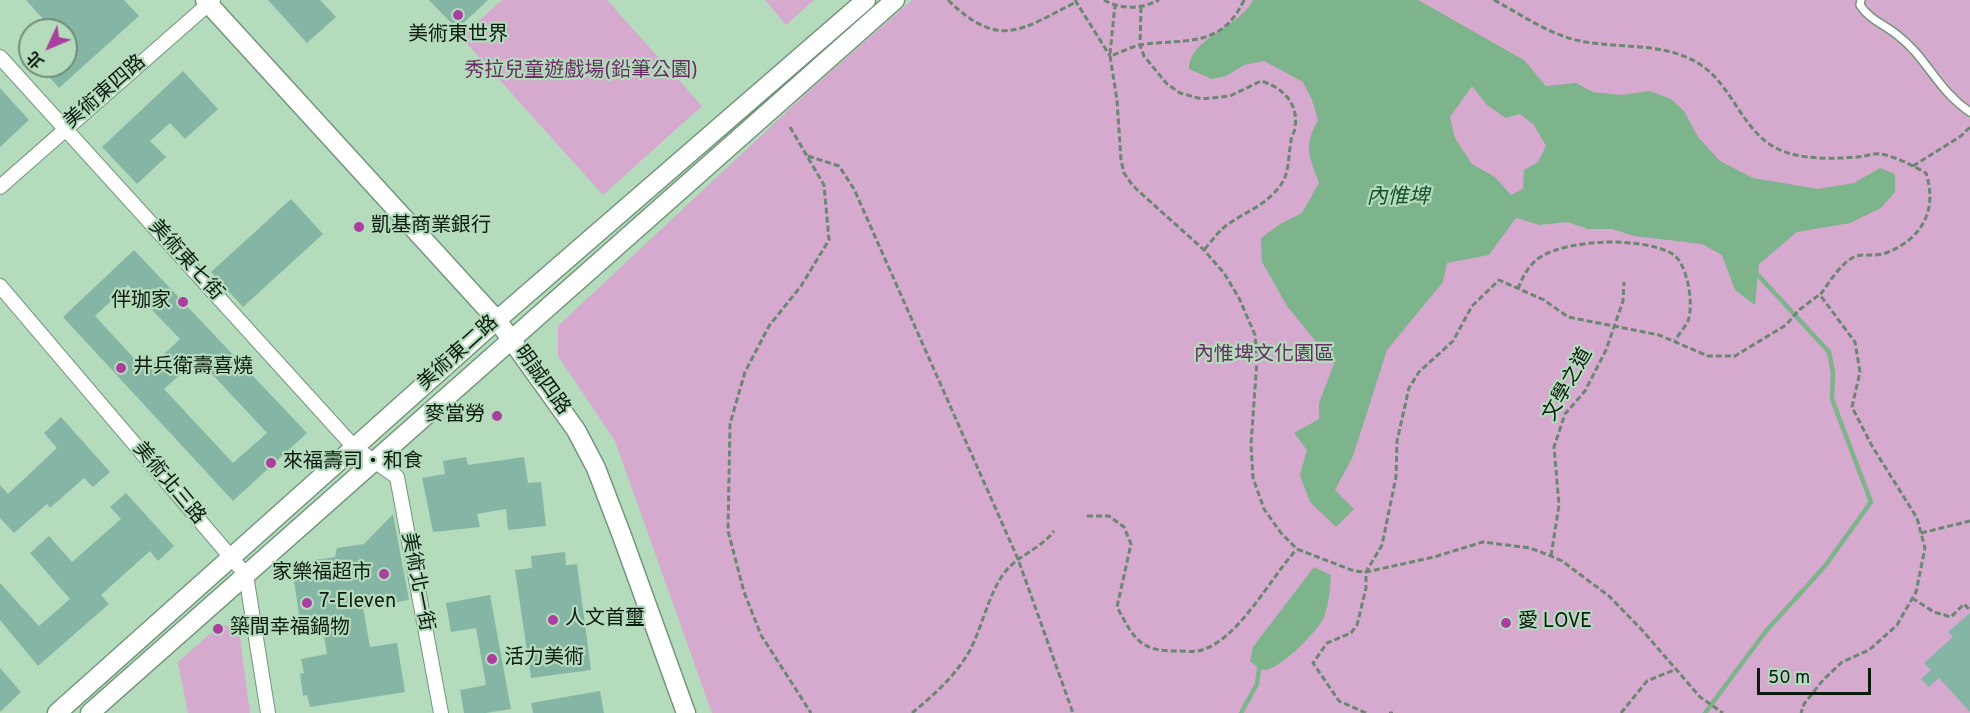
<!DOCTYPE html>
<meta charset="utf-8">
<style>
body{margin:0}
#map{position:relative;width:1970px;height:713px;overflow:hidden;background:#b5dbbd;font-family:Overpass,"Noto Sans TC",sans-serif}
canvas{display:block}
.north{position:absolute;left:18px;top:18px;width:60px;height:60px;box-sizing:border-box;background:#b5dbbd;border:2px solid #718e78;border-radius:50%;rotate:226deg;font-size:16px;font-weight:700;line-height:24px;text-align:center;color:#0c1a10}
.north::after{content:'';display:block;margin:auto;width:21px;height:27px;background:#aa3fa0;clip-path:polygon(50% 0,100% 100%,50% 72%,0 100%)}
.scale{position:absolute;left:1757px;top:668px;width:114px;height:27px;box-sizing:border-box;border:3px solid #0c1a10;border-top:0;padding-left:8px;font-size:18px;line-height:21px;white-space:nowrap;color:#0c1a10;-webkit-text-stroke:4px #b5dbbd;paint-order:stroke}
</style>
<div id="map">
<canvas width="1970" height="713"></canvas>
<div class="north">北</div>
<div class="scale">50 m</div>
</div>
<script>
const g = document.querySelector('canvas').getContext('2d');
g.lineJoin = 'round';
function fillPath(path, color) { g.fillStyle = color; g.fill(path, 'evenodd'); }
function trace(path, color, width, dash) { g.strokeStyle = color; g.lineWidth = width; g.lineCap = dash ? 'butt' : 'round'; g.setLineDash(dash || []); g.stroke(path); }
function write(font, color, halo, rows, align = 'center') {
  g.font = font + ' Overpass,"Noto Sans TC",sans-serif'; g.lineWidth = 4.5; g.setLineDash([]); g.textBaseline = 'middle'; g.strokeStyle = halo; g.fillStyle = color; for (const [text, x, y, turn = 0] of rows) {
    g.save(); g.translate(x, y); g.rotate((+turn || 0) * Math.PI / 180); g.textAlign = isNaN(turn) ? turn : align; if (halo) g.strokeText(text, 0, 0); g.fillText(text, 0, 0); g.restore();
  }
}
const green = new Path2D(`
 M502,0h105l95,106 -99,89 -142,-158z
 M765,0h49l-28,25z
 M912,0h1058v713h-1258l-97,-272 -57,-85v-30l254,-238z
 M221,624l18,6 11,83h-62l-10,-51z`);
const water = new Path2D(`
 M1253,0h165l106,60 22,26 30,-3 17,9 28,3 29,-4 21,8 13,12 14,26 22,24 33,17 65,11 36,-6 26,-15 15,6v18l-14,16 -31,15 -53,9 -38,32 -4,41 -20,-15 -13,-35 -20,-11 -68,-8 -22,-7h-24l-21,-7 -27,3 -24,-7 -27,37 -42,8 -4,19 -56,68 -34,106 -18,34 19,19 -18,18 -26,-25 -10,-27 7,-25 -13,-17 25,-14v-16l15,-39 -47,-58 -25,-44 -1,-24 19,-14 22,-11 17,-30c-10,-28 -16,-35 -1,-63l-6,-20 -9,-18 -39,-21 -20,4 -18,11 -14,3 -23,-10c0,-31 50,-41 64,-69zM1472,86l15,19 19,13 14,-4 14,11 12,21 -8,16 -14,8 -1,19 -12,6 -16,-18 -23,-13 -17,-26 -5,-21z
 M1314,567l17,8c-1,13 -2,29 -7,42 -6,14 -43,51 -58,53 -7,0 -11,-5 -16,-9l3,-14z`);
const stream = new Path2D(`
 M1241,713l16,-29 2,-15
 M1705,713l61,-82 59,-65 46,-64 -39,-103 1,-26 -4,-21 -71,-77`);
const building = new Path2D(`
 M26,0h98l15,16 -80,72 -19,-22h26v-36h-35l12,-11z
 M268,0h52l16,17 -29,26z
 M429,0h59l-31,29z
 M183,71l35,38 -33,30 -15,-16 -20,18 16,16 -29,27 -35,-37z
 M0,88l29,32 -29,27z
 M291,199l32,35 -80,73 -32,-35z
 M134,250l173,183 -74,68 -170,-184zM128,285l52,54 -34,32 -51,-55zM198,359l69,74 -34,30 -69,-74z
 M61,417l49,55 -17,15 -9,-9 -34,30 -3,-4 -33,29 -14,-15v-33l8,9 49,-46 -13,-15z
 M466,457l2,8 56,-8 4,26 13,-1 5,44 -38,4 -2,-21 -29,5 3,13 -47,5 -11,-54 23,-4 -2,-13z
 M126,493l48,53 -16,15 -8,-10 -49,44 8,9 -71,62 -38,-46v-37l39,43 31,-27 -40,-46 19,-17 23,26 49,-43 -11,-12z
 M393,514l16,86 -46,8 7,39 27,-4 8,49 -95,15 -3,-12 -4,1 -3,-22 4,-1 -3,-14 26,-5 -5,-30 -21,4 -7,-47 20,-21 21,-3 2,-9 27,-4z
 M565,552l1,13 11,-1 14,106 -60,8 -16,-108 17,-2 -1,-12z
 M490,595l21,114 -25,4h-22l-4,-23 26,-5 -10,-57 -25,4 -5,-29z
 M1970,613v99l-31,-34 -10,9 -8,-8 10,-9 -7,-7 29,-26 -5,-5z
 M0,668l21,24 -21,20z
 M600,691l4,22h-71l-2,-10z`);
const path = new Path2D(`
 M948,0c51,50 73,30 128,2
 M1075,0l35,56
 M1104,0c17,10 38,9 55,0
 M1244,0c-23,50 -62,38 -104,45 -10,2 -20,8 -30,11l7,44 4,60 3,13 9,13 71,64 20,23 15,25 16,37 2,25 -6,84 2,34 11,31 17,24 16,16 57,22 12,1 68,-15 49,-15 47,6 21,8 11,5 47,35 33,34 58,67 23,16
 M1494,0c30,16 57,36 91,42 37,6 78,1 111,20 36,20 44,67 80,86 22,12 57,11 81,9 7,0 16,-4 23,-3 15,2 33,12 46,19 12,37 -4,66 -40,80 -10,4 -23,0 -32,4 -14,7 -25,26 -34,38l35,47 5,30 -8,35 20,39 45,72 8,30 -9,44 -19,33 -28,25 -27,12 -19,18 -19,24 -3,9
 M1141,7l-1,38 4,11 23,28 13,9 22,6 28,-3 31,-15c21,6 38,22 34,47 0,4 -4,8 -4,13 -4,23 0,36 -19,54 -14,14 -35,21 -50,34 -6,6 -12,14 -18,21
 M1110,54l5,-49
 M790,127l34,58 5,55 -28,46 -32,40 -24,46 -15,52 -2,107 16,61 17,43 50,78
 M808,156l31,10 15,23 164,370 55,154
 M1913,166l48,-30 9,-9
 M1518,289c5,-13 11,-25 24,-33 30,-17 98,-19 129,-3 17,9 23,52 17,68 -3,6 -9,13 -13,19
 M1087,516h22l15,11 7,17 -14,63c17,31 22,45 62,44 6,0 13,1 19,0 39,-8 72,-73 99,-102
 M1921,533l49,-12
 M1551,556l8,-51 -5,-58 11,-33 20,-23 21,-41 17,-49 1,-19
 M1912,598l22,14 17,5 13,-13 6,6
 M912,713c21,-17 43,-37 57,-61 13,-24 18,-53 33,-76 14,-21 38,-26 52,-45
 M1366,713l-27,-12 -26,-38 14,-20 24,-10 6,-8 9,-37v-16l16,-27 14,-68 1,-36 12,-53 10,-16 34,-31 19,-35 27,-26 45,20 24,17 91,18 49,21h27l51,-31 13,-15 20,-15
 M1389,713h4
 M1621,713l26,-32 27,-11`);
const lane = new Path2D(`
 M1861,0l-1,5c9,14 23,19 36,29 31,23 40,55 74,78`);
const street = new Path2D(`
 M0,57l354,390 43,30 44,236
 M0,187l213,-187
 M0,286l246,289 22,138`);
const secondary = new Path2D(`
 M205,0l292,320 79,110 20,38 26,68 64,177
 M57,713l440,-393 369,-320
 M90,713l805,-713`);
const markers = [
 [458,15,6,"#aa3fa0"],
 [359,227,6,"#aa3fa0"],
 [183,302,6,"#aa3fa0"],
 [121,368,6,"#aa3fa0"],
 [497,416,6,"#aa3fa0"],
 [271,463,6,"#aa3fa0"],
 [384,574,6,"#aa3fa0"],
 [307,603,6,"#aa3fa0"],
 [553,620,6,"#aa3fa0"],
 [1506,623,6,"#aa3fa0"],
 [218,629,6,"#aa3fa0"],
 [492,659,6,"#aa3fa0"]
];
const poiNames = [
 ["美術東世界",458,36,"center"],
 ["凱基商業銀行",371,227],
 ["伴珈家",171,302,"right"],
 ["井兵衛壽喜燒",133,368],
 ["麥當勞",485,416,"right"],
 ["來福壽司‧和食",283,463],
 ["家樂福超市",372,574,"right"],
 ["7-Eleven",319,603],
 ["人文首璽",565,620],
 ["愛 LOVE",1518,623],
 ["築間幸福鍋物",230,629],
 ["活力美術",504,659]
];
const parkNames = [
 ["秀拉兒童遊戲場(鉛筆公園)",581,72],
 ["內惟埤文化園區",1264,356]
];
const streetNames = [
 ["美術東四路",106,93,-41],
 ["美術東七街",185,261,48],
 ["美術東二路",459,354,-42],
 ["明誠四路",541,381,54],
 ["文學之道",1569,385,-61],
 ["美術北三路",168,484,50],
 ["美術北一街",416,582,79]
];
const waterNames = [
 ["內惟埤",1398,199]
];
fillPath(green, '#d6a9cf');
fillPath(water, '#7eb48c');
trace(stream, '#7eb48c', 4.5);
fillPath(building, '#85b6a5');
trace(lane, '#72967a', 10);
trace(street, '#72967a', 16);
trace(secondary, '#72967a', 21);
trace(path, '#6b8671', 3, [6, 3]);
trace(lane, '#fff', 7);
trace(street, '#fff', 14);
trace(secondary, '#fff', 18);
for (const [x, y, r, color] of markers) { const dot = new Path2D(); dot.arc(x, y, r, 0, 2 * Math.PI); g.fillStyle = color; g.fill(dot); trace(dot, '#b5dbbd', 2); }
write('20px', '#0c1a10', '#b5dbbd', poiNames, 'left');
write('20px', '#682d62', '#b5dbbd', parkNames);
write('20px', '#0c1a10', '#b5dbbd', streetNames);
write('italic 21px', '#16522c', '#b5dbbd', waterNames);
</script>
